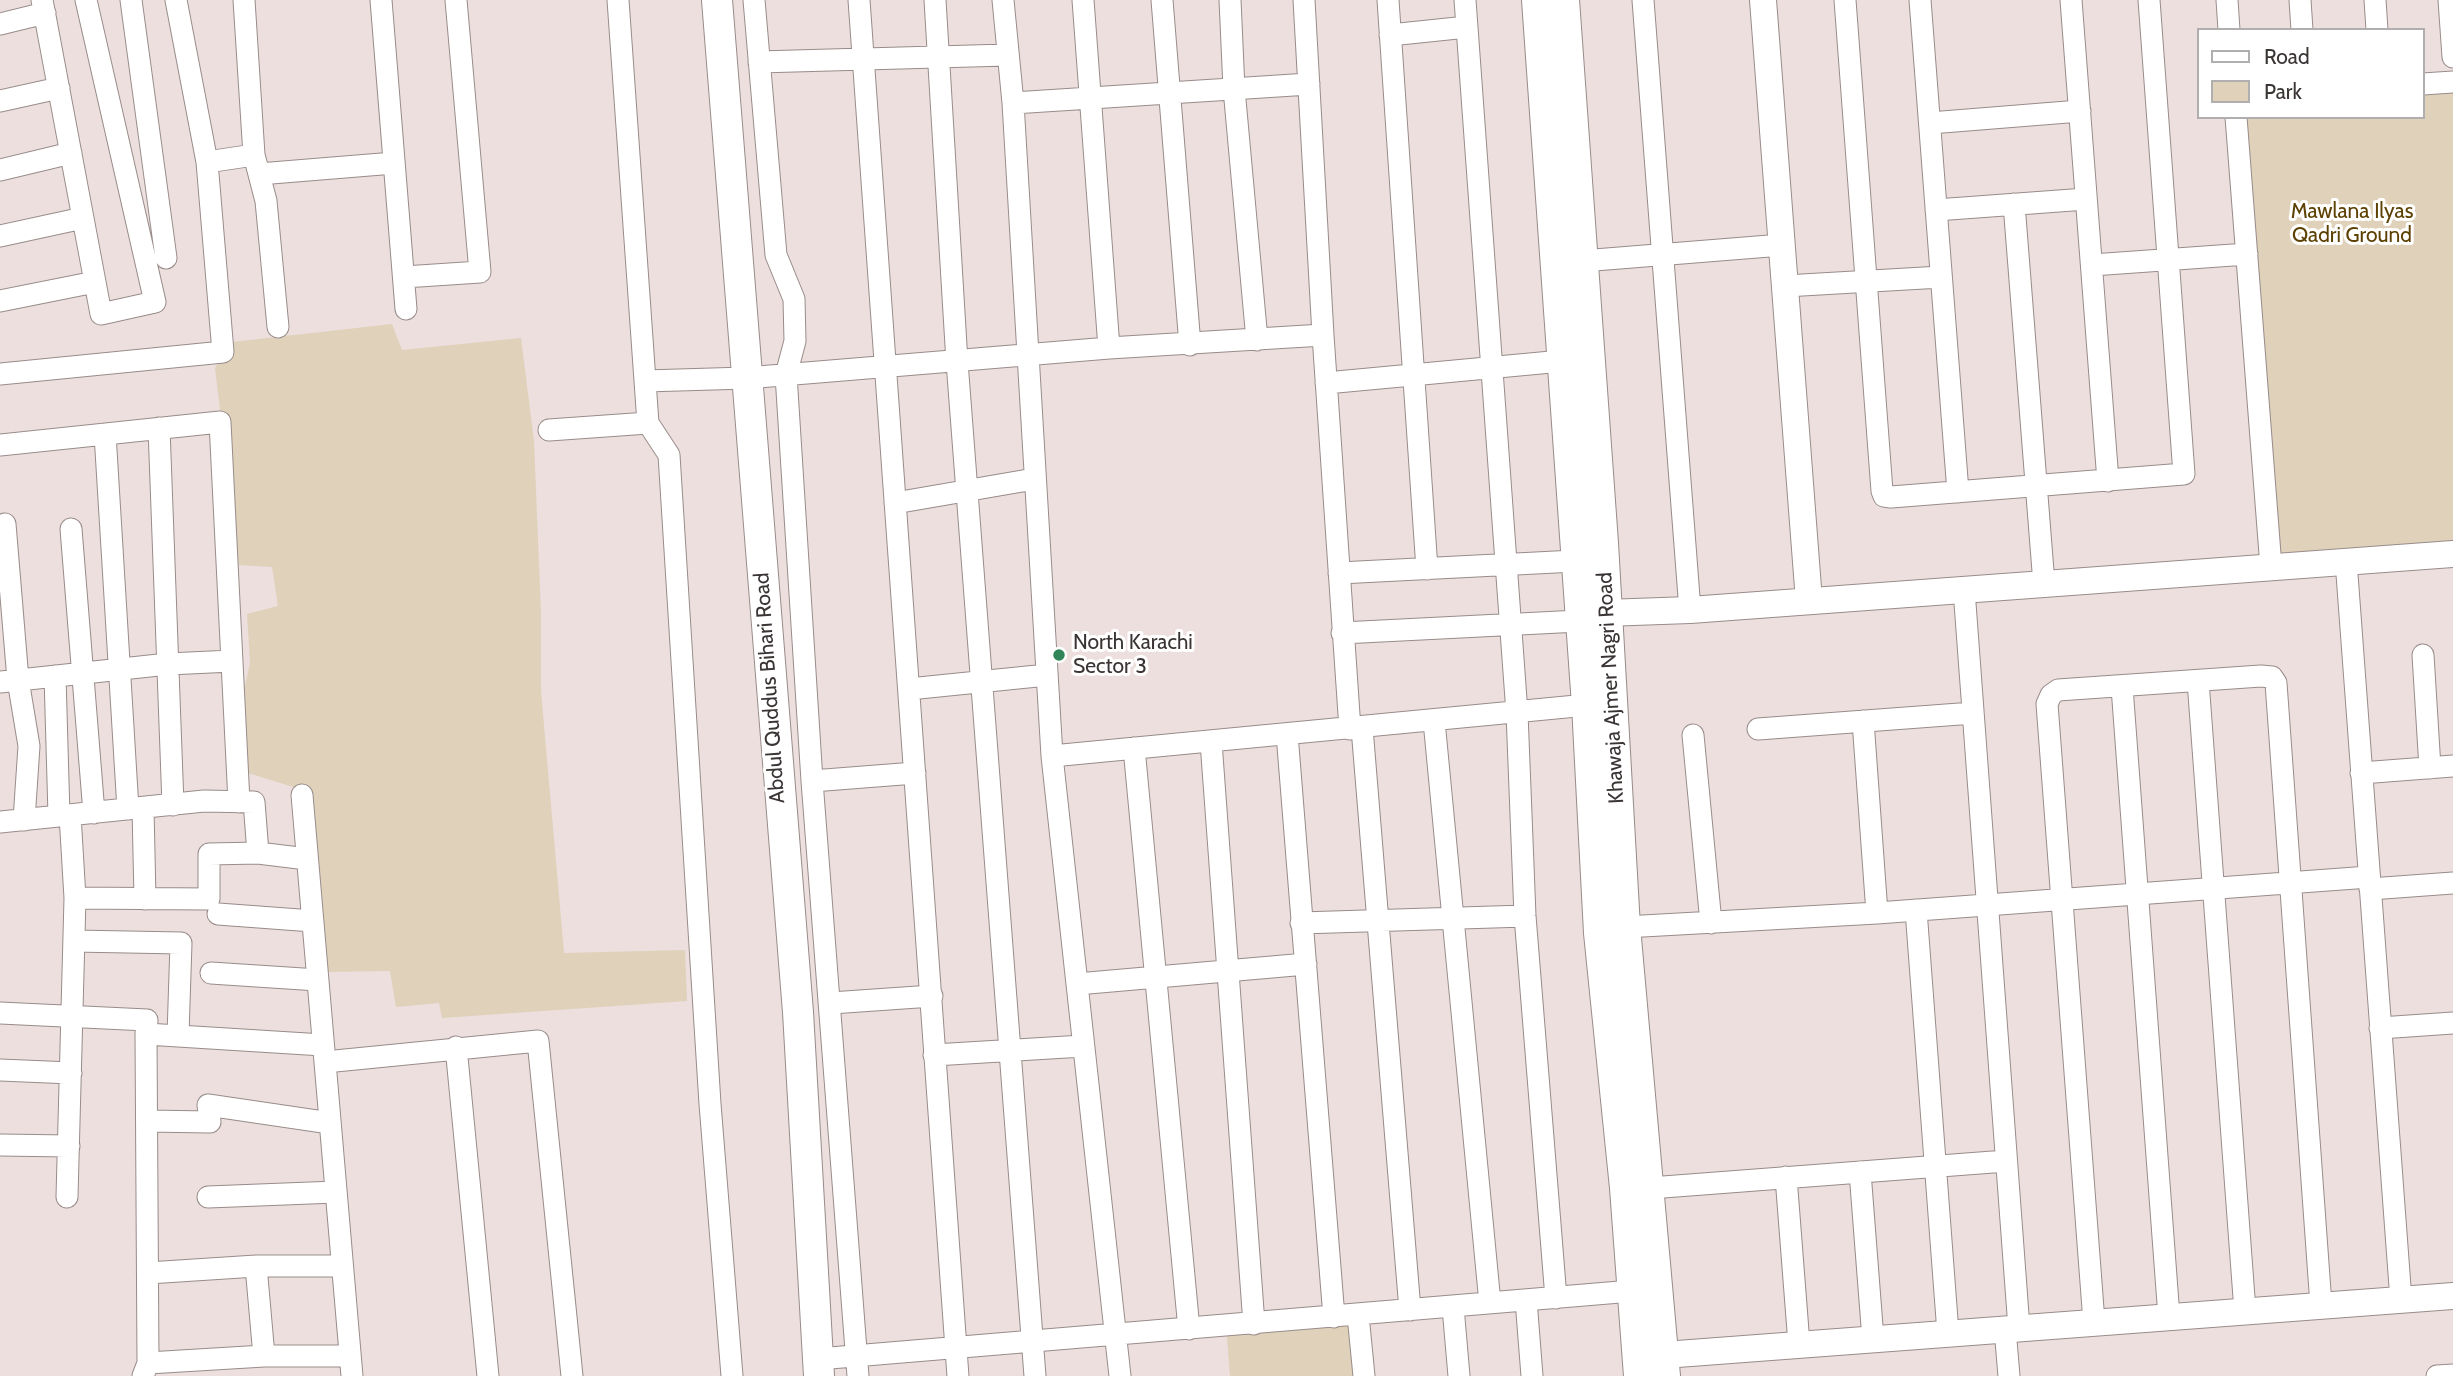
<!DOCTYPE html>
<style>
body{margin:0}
#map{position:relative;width:2453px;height:1376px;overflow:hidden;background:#ecdfdd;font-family:Cabin,sans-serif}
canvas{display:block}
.legend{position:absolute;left:2197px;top:28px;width:228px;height:91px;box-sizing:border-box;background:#fff;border:2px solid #b0aeae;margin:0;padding:9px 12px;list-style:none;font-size:21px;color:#3a3534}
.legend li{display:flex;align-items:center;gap:14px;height:35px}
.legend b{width:35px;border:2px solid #b0aeae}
</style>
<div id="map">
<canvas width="2453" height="1376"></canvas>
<ul class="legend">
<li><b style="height:9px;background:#fff"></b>Road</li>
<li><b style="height:19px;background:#dfd1ba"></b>Park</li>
</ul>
</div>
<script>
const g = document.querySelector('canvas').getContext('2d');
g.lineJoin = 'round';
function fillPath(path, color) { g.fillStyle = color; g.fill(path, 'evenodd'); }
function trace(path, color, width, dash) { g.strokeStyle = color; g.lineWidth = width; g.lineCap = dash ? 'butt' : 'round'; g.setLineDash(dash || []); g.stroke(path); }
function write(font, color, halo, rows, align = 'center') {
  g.font = font + ' Cabin,sans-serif'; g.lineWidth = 6; g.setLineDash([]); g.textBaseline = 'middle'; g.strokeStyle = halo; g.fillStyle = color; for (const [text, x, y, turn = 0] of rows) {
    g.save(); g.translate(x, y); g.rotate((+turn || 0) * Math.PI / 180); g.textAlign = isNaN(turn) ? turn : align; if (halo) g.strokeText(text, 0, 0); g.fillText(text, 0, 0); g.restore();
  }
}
const green = new Path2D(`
 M2453,84v470l-178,13 -31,-450h179v-31z
 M392,324l10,26 119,-12 13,103 7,172v78l23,262 121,-3 2,51 -245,17 -3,-15 -43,4 -6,-36 -66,1 -21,-182 -55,-17 -6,-74 8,-36 -3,-49 31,-8 -6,-39 -33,-2 -24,-197 17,-26z
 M1358,1315l6,61h-134l-4,-50z`);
const minor = new Path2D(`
 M42,0l59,314 54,-12 -69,-302
 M131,0l35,258
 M244,0l10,155 12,46 12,126
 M381,0l25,309
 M754,0l22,255 18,44 1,42 -9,34 26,406 46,595
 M859,0l99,1376
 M935,0l22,362 78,1014
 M1003,0l10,103 39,653 68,620
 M1083,0l26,348
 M1162,0l28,345
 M1230,0l4,89 23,251
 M1304,0l19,335
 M1388,0l39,569
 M1465,0l52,713 8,203 31,382
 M1643,0l47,610
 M1845,0l37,491 2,5 7,1 293,-23 -35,-474
 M1920,0l38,492
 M2071,0l37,481
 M2227,0l2,30
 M2300,0l2,30
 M2375,0l2,30
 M2449,0l4,57
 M0,24l45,-11
 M1390,35l77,-8
 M759,62l248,-7
 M2423,84l30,-2
 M0,101l59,-13
 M1013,103l296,-19
 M2236,117l35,450
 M1930,123l150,-12
 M207,162l47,-7
 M0,170l71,-17
 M259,174l135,-11
 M2014,204l30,380
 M1936,210l150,-11
 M0,236l83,-18
 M1582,261l200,-16
 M2092,265l155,-11
 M404,277l76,-5 -24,-272
 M1785,286l156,-9
 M0,301l95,-19
 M0,374l223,-22 -16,-190 -31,-162
 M645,381l101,-3 363,-30 214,-13 27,394
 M1326,383l236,-22
 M648,423l21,32 41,649 22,272
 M159,428l14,377
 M549,430l99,-7 -30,-423
 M105,434l23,375
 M0,445l220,-23 19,380
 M895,503l139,-24
 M5,524l13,156 11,66 -5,74
 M71,529l23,284
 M2346,561l55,739
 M1339,573l236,-12
 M1964,590l55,738
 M1342,633l237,-12
 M2423,655l7,113
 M55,676l4,140
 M2198,681l47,630
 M0,682l168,-18 64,-3
 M2122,687l47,630
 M909,689l138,-14
 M1434,721l56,582
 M1863,721l14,192
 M1362,728l48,582
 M1758,729l215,-16
 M1287,734l47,583
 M1693,735l18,188
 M1211,742l43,582
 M1134,748l55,581
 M1052,756l535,-51
 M2361,773l92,-7
 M812,781l103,-8
 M302,795l50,581
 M143,808l2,91
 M0,822l204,-21 50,1 4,51 49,6
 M2370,889l83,-6
 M75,898l134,1v-45l49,-1
 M1916,910l32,423
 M218,914l95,7
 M1301,923l224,-7
 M1625,927l252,-14 492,-36
 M74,941l107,2 -3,92
 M211,973l107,7
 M1077,984l229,-20
 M831,1003l101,-7
 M0,1013l147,7 -1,14
 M2380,1028l73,-5
 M456,1047l32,329
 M934,1055l149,-9
 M325,1062l213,-21 34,335
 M0,1070l71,3
 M147,1121l63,1 -2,-17 122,18
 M0,1145l69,1
 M1860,1172l13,167
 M1786,1177l13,167
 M1650,1188l356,-27
 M67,1197l8,-299 -5,-83
 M208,1197l128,-5
 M256,1266l8,90
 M148,1273l108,-7h86
 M1526,1300l6,76
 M1453,1307l6,69
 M1358,1315l6,61
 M2094,1322l-47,-618 4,-9 7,-5 203,-14 11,1 4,6 45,622
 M2005,1329l4,47
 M818,1359l814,-68
 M148,1363l116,-7h86
 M143,1376l5,-13 -2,-329 177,11
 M2437,1376l16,-1`);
const tertiary = new Path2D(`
 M1763,0l46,601
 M1605,613l85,-3 763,-56
 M1664,1355l789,-59`);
const secondary = new Path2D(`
 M717,0l81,1012 21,364
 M1537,0l50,705 12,228 26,255 14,188
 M1564,0l39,543 22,384 40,449`);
const markers = [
 [1059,655,7,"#318659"]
];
const parkNames = [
 ["Mawlana Ilyas",2352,212],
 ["Qadri Ground",2352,236]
];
const poiNames = [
 ["North Karachi",1073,643],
 ["Sector 3",1073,667]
];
const streetNames = [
 ["Abdul Quddus Bihari Road",770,688,-94],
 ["Khawaja Ajmer Nagri Road",1611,688,-93]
];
fillPath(green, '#dfd1ba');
trace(minor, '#988c8a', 23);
trace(tertiary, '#988c8a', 28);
trace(secondary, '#988c8a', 32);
trace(minor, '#fff', 21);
trace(tertiary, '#fff', 26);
trace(secondary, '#fff', 30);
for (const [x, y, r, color] of markers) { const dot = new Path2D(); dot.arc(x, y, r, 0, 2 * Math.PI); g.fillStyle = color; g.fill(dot); trace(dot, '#fff', 2.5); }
write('21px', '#5d4103', '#fff', parkNames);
write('21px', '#3a3534', '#fff', poiNames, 'left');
write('21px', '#3a3534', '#fff', streetNames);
</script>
